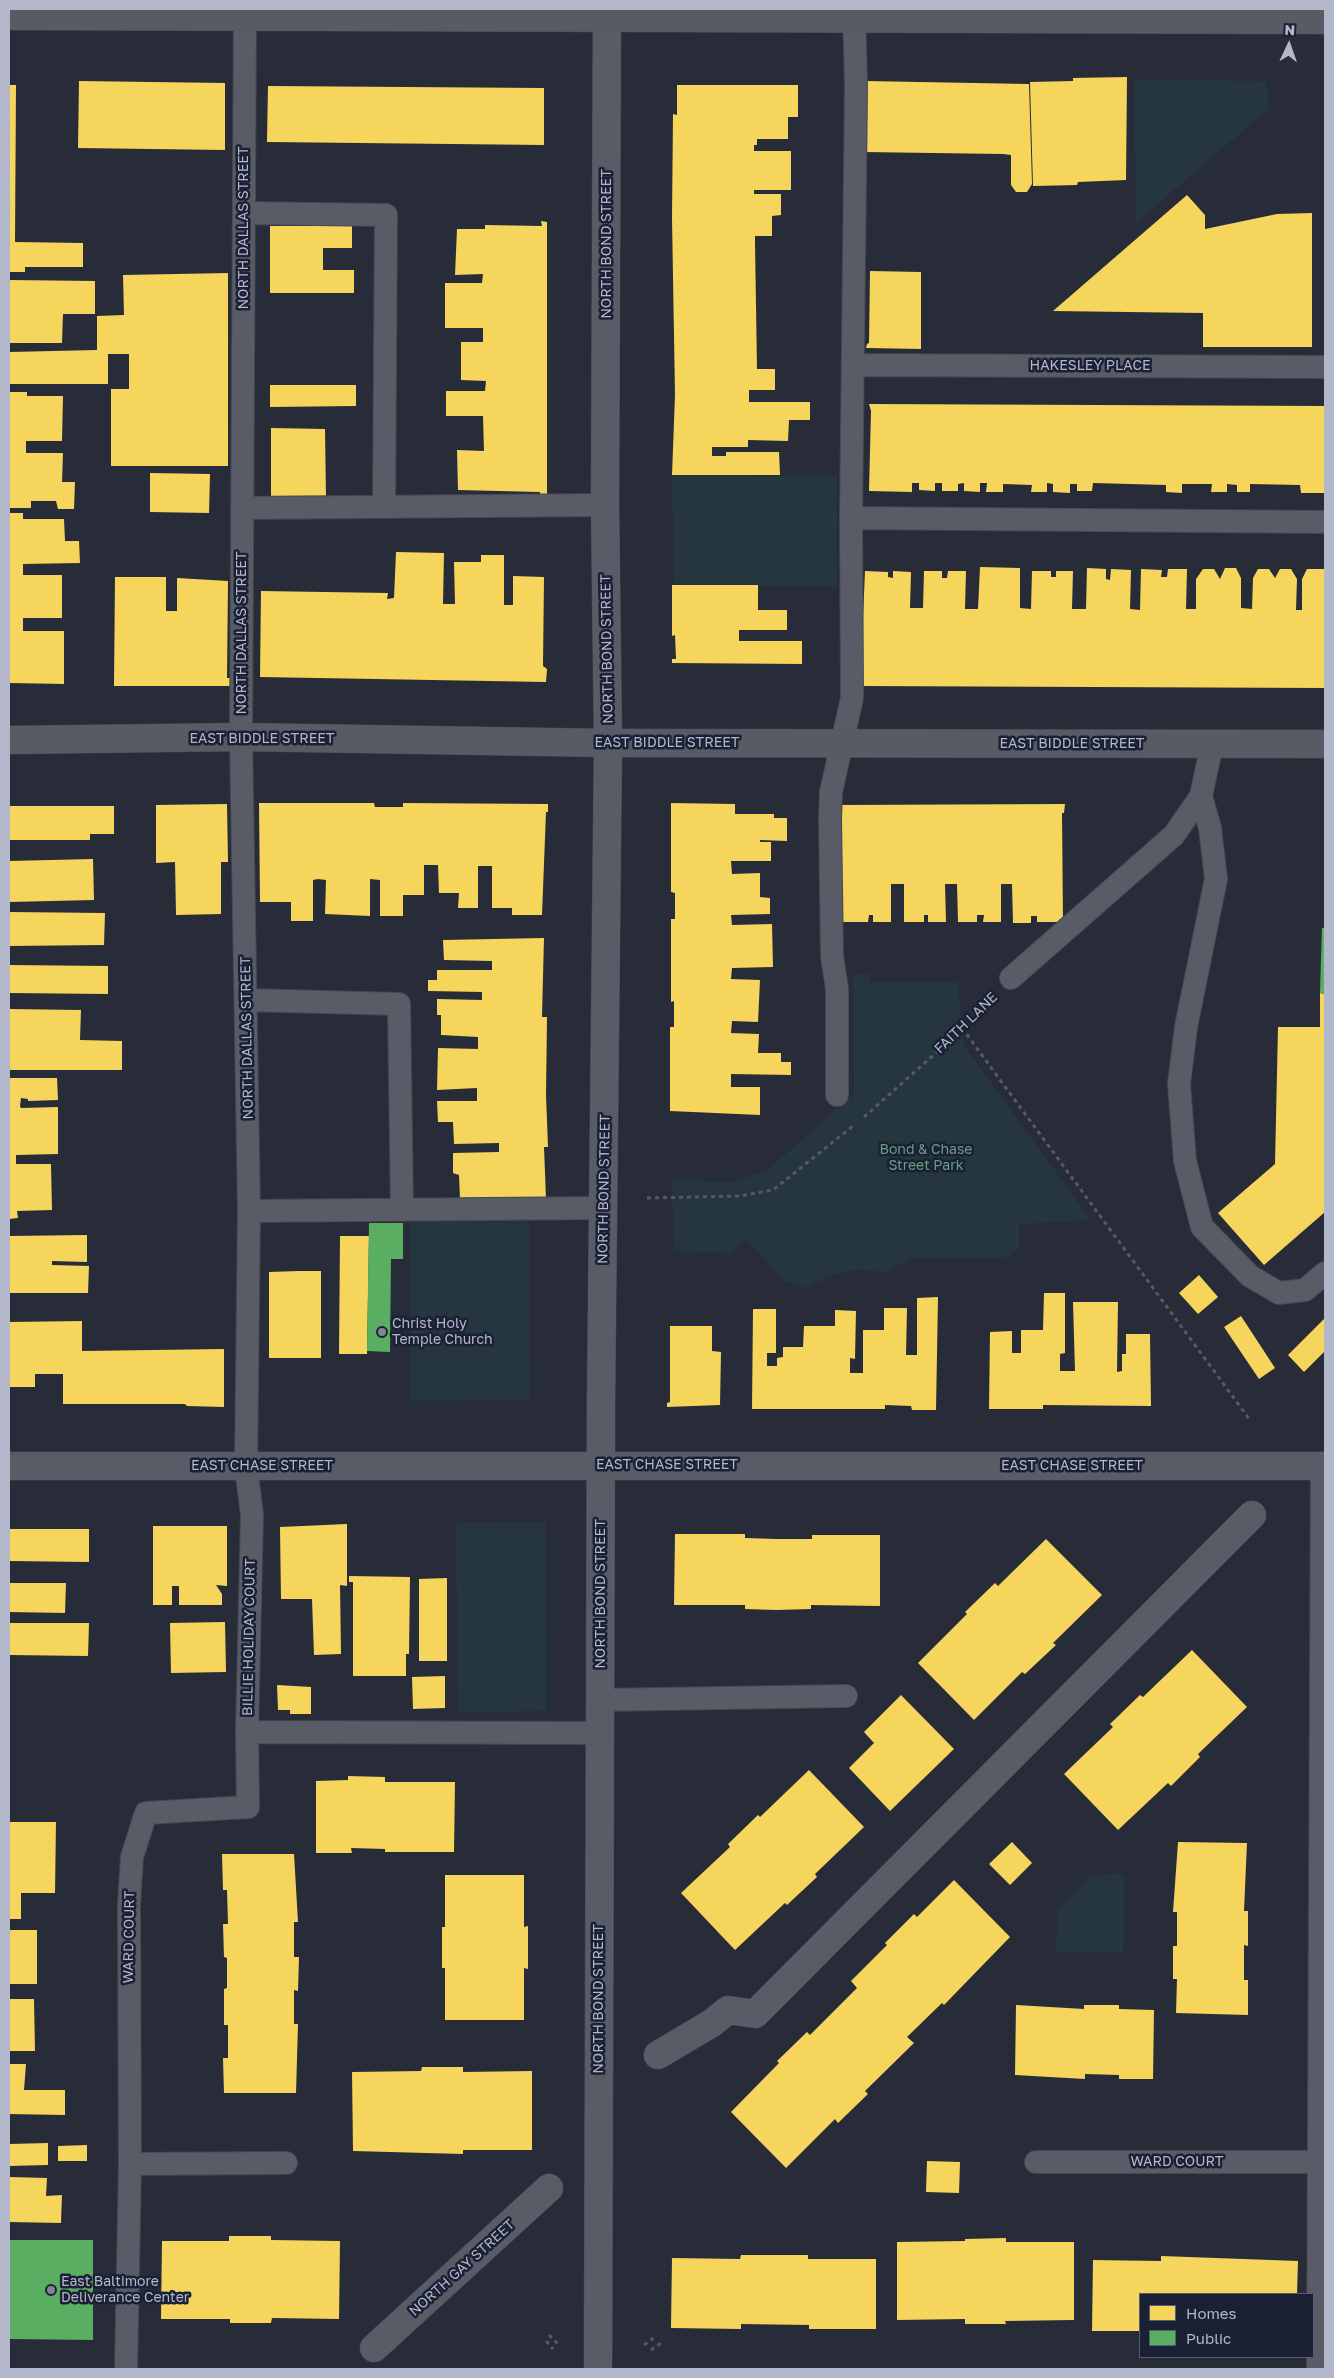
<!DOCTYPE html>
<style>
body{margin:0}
#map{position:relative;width:1334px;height:2378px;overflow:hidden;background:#282c39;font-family:"Golos Text",sans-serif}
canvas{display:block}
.frame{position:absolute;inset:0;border:10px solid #b2b7ca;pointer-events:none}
.legend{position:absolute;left:1139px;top:2293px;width:175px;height:65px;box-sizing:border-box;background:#1b2134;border:1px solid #575d70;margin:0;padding:6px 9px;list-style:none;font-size:15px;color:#b2b7ca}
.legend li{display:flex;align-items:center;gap:10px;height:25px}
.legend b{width:25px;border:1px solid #575d70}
.north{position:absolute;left:1264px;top:20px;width:50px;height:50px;-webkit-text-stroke:4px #1b2134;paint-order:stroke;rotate:3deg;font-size:14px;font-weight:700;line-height:20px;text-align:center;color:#b2b7ca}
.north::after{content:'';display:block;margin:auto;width:18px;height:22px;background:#b2b7ca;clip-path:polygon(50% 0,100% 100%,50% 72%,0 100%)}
</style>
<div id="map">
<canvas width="1334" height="2378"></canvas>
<div class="frame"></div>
<ul class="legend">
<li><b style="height:14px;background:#f6d55c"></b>Homes</li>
<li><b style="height:14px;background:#5aae61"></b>Public</li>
</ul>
<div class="north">N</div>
</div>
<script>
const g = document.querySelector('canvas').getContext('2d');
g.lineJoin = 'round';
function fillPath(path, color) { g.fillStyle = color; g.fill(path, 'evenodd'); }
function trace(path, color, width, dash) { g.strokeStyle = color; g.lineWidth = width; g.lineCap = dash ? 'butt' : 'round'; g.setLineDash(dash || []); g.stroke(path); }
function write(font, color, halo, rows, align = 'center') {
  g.font = font + ' "Golos Text",sans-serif'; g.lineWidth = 5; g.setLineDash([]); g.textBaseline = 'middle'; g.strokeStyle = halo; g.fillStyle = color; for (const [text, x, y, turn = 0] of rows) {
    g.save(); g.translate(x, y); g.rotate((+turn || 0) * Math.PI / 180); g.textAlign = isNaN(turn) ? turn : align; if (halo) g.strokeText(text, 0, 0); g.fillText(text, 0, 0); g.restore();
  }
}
const green = new Path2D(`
 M1134,80l133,1 1,28 -132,114z
 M672,475l165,2v109l-163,-1z
 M853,974h16l1,9 88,-2 5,63 128,176 -72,4v24l-10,9 -99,1 -24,15c-32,-8 -52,1 -80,15l-21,-7 -39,-41 -16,13 -56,-2 -2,-71 63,2 34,-13 85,-76z
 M529,1221l1,179 -120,1v-179z
 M546,1522l1,189 -89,1 -2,-189z
 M1122,1873l3,7 -2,73 -67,-1 2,-44 33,-32z`);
const homes = new Path2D(`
 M1127,77l-1,103 -48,2 -1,3 -44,1 -3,-104 43,-1v-3z
 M79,81l146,2v67l-147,-2z
 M864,81l165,3 3,100 -5,8h-11l-5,-7v-30l-8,-1 -140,-2z
 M9,85h7l-1,157 68,1v24h-58v5h-16z
 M677,85h121v32h-10v22h-31v6h-3v6h37v39h-37v4h27v21l-9,1v20h-17v7l2,126h18v21h-26v12h61v18h-21l-1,21 -40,-1v7h-36v9h14v-4h53l1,23h-108l3,-80 -3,-177 1,-104 4,1z
 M268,86l276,2v57l-277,-3z
 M1187,195l18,20v14l72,-15 35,-1v134h-109v-34l-150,-2z
 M541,221l6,1v275l-7,-1v-4l-82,-2 -1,-40 27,1 -1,-35h-37v-25h39l1,-10 -25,-1v-38h22v-14h-38v-45h37l1,-9 -28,1 2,-46h28v-4l57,1z
 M270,226h82v22h-29v22h31v23h-84z
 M870,271l51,1v77l-55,-1 1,-4 2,-1z
 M228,273v193h-117v-77h18v-35h-21v30h-99v-32l88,-2v-34l27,-1 -1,-40z
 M9,280l86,1v33h-32l-1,29h-53z
 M270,385h86v21l-86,1z
 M9,392h18v4h36l-1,45h-36v12h37l-1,29h13l-1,27h-16l-2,-8h-25v7h-22z
 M869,404l456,2v87h-24l-1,-8 -50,-1v8h-13v-7l-10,-1v8h-16l1,-8h-30v9l-16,-1v-7l-73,-2 -1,8h-15v-7h-7v9l-17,-1v-8l-6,-1v9h-16l1,-7 -29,-1v8h-17l1,-9h-7v9l-16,-1v-8l-6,1v7h-16v-8h-7v8l-16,-1v-7h-7v9l-43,-1 2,-80z
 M271,428l54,1 1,68h-55z
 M150,473l60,1 -1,39 -59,-1z
 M9,513h14v6h41l1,22h14l1,22 -57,1v11h39v43h-39v13h41v53l-55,-1z
 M396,552l48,1 -1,51h12l-1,-42h27v-7h23v50h9v-29l31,1 -1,89 4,3 -1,13 -286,-5 1,-86 127,2 -1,6 7,-1z
 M980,567l40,1v40l11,1 1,-38h19v6h5v-6h17l-1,38h14l1,-41 19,1v10l4,1 1,-11 20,1 -1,39 10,1 1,-41 21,1 -1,7h6l1,-8h19l-1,40h10v-30l7,-10h11l6,10 5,-11h11l5,10v30l11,1 1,-31 5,-9h11l6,9 5,-9h11l6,10 -1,31h6v-31l5,-10h18v119l-465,-2 5,-115 23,1v5l5,1v-7l18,1 -1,36h13l1,-37h18v7h5l1,-7h18l-1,38h13z
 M115,577h51v34h11v-33l51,3 -1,97h3v8h-116z
 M672,585h86v25h29v20h-48v11h63v23l-130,-1v-4h4l-1,-24 -3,1z
 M259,803h115l1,4h28v-4l145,1v8h-2l-4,103h-30v-7h-20v-42h-14v42h-20l1,-15h-20l-1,-28h-14v30h-21v21h-23v-36l-10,-1v37l-45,-2 1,-34 -8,-1 -5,1v41h-22v-19h-31z
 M671,803l64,1v10h39v4h13v23l-27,-1v2h11v19h-40l1,13 28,-1v24l10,1v16l-39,1 1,10 40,-1 1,43 -41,1 -1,11 29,1 -2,42 -26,-1 -1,12 28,1 -1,19h23v9h10v13l-60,-1v13h29v28l-90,-4v-84h4v-26l-3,1v-83h4v-26l-4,-1z
 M227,804l1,58h-7v52l-45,1 -1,-53 -19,1v-58z
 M1065,804l-1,9h-2l1,109h-26v-6h-6v7h-18l-1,-39h-11v38h-18l1,-7h-7v7h-19l-1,-38h-12l1,38h-18v-7h-4v7h-20v-38h-13v38h-18v-7h-4l-1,7h-26v-111l-3,1v-7z
 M9,806h105v28h-24v6h-81z
 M93,859l1,41 -85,2v-41z
 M9,912l96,1 -1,32 -95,1z
 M544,938l-2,79h5l-1,78 2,52h-4l2,52h-86l-1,-24 -6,-2v-20l46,-1v-9l-45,1 -1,-22h-15l-1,-21h40v-13l-40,2 1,-42 40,1v-12l-37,-2v-20h-4v-16l45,1v-8l-54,-1v-11h9v-10h55v-9l-48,-1 -1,-20z
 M9,965l99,1v28l-99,-1z
 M1320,993l5,1v218l-61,53 -46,-52 57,-49 3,-137h42z
 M9,1009l72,1 -1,30 42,1v29h-113z
 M9,1078h48l1,22 -30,1v-2l-7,-1 -1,8 1,2 37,-1v47l-42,1v9h35l1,46 -35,1 1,7 -9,1z
 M87,1235v27l-35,-1v4l37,1 -1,27h-79v-57z
 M340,1236h29l-2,118h-28z
 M299,1271h22v87h-52v-86z
 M1199,1275l19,22 -20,17 -19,-21z
 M1044,1293h21v60l-5,1v17h15l-2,-69h45l-1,70 5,-1v-17h4v-20h24l1,72 -108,-1v4h-54l1,-77 22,-1v22h9v-23h22z
 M938,1297l-2,113h-24l-1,-4 -26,-1v4h-133l1,-100h23v44h-9v13h10v-8l6,-1v-10h20l1,-21h31v-16l21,1 -1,48 -5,-1v15h13v-43h21v-22h23l-1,47h11v-57z
 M1241,1316l34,52 -16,11 -35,-52z
 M1325,1318v33l-21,21 -16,-17z
 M82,1321v30l142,-2v58l-37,-1 -2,-2h-122v-30h-28v13h-26v-65z
 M670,1326h42v25l9,1 -1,53 -53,2v-4l3,-1z
 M347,1524v62l-7,-1 1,69 -27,1 -2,-56h-31l-1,-72z
 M153,1526h74v60l-11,-1 6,9v11h-43v-19h-7v19h-19z
 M9,1529h80v33l-80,-1z
 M675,1534h70v4l32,1h35v-4h68v71l-69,-1v4l-35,1 -31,-1v-4h-71z
 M1046,1539l56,56 -49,48 3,2 -31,29 -3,-2 -48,48 -56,-57 49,-49 -2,-2 30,-29 3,3z
 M349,1576l61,1 -1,77h-3v22h-53v-94h-4z
 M447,1578v83h-28v-82z
 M9,1583h57l-1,30 -56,-1z
 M225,1622l1,50 -55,1 -1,-50z
 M9,1623h80l-1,33 -79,-1z
 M1192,1650l55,57 -49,47 2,3 -29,29 -3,-3 -50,47 -54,-56 49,-47 -3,-3 30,-29 3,2z
 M445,1676v32l-32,1 -1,-32z
 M277,1685l34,2v27h-21v-4h-12z
 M901,1695l53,54 -64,62 -41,-43 25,-25 -10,-11z
 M809,1770l55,57 -49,47 2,3 -30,28 -2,-2 -50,47 -54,-57 49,-46 -2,-3 30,-29 2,2z
 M348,1776l37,1v5h70l-1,70h-69v-3l-34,-1 1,5h-36v-72l32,-1z
 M9,1822h47l-1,71h-34v26h-12z
 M1012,1842l20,21 -22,22 -21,-21z
 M1178,1842l69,1 -3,68h4v35l-4,-1v35h4v35l-72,-2 1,-34h-4v-33h4v-34h-4z
 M222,1854h72l4,68h-4v35h5l-1,34 -4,-1v34h4l-2,69h-72l-1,-35h5v-33h-4v-36l3,-1v-30l-3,-1 -1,-33h5l-1,-34h-4z
 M445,1875h79v52l4,-1v43l-4,-1v52h-79v-52h-3v-41h3z
 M954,1880l56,57 -66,68 -2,-2 -35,34 7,6 -49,48 3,3 -30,29 -3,-4 -49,49 -55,-56 48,-49 -2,-2 30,-29 3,3 47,-47 -6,-7 36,-36 -2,-2 29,-29 3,3z
 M9,1930h28v54h-28z
 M9,1999h25l1,52h-26z
 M1016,2005l68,4v-4h35v4l35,1 -1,69h-34v-4l-34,-1v5l-70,-4z
 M9,2064h17l-2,26h41v25l-56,-1z
 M422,2067h41v5l69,-1v79h-69v4l-110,-3 -1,-79 69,-1z
 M48,2143v22l-39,1v-22z
 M87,2145v16h-29v-15z
 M927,2161l33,1 -1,31 -33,-1z
 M9,2177l38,1 -1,18 16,-1 -1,28 -52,-1z
 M229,2236h42v4l69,1 -1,78 -67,-1 -1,5h-41v-4h-69l1,-78h67z
 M1006,2238v4h68v78l-69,1 1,3h-41v-5l-68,1v-78l68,-1v-2z
 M741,2255h67v4h68v70h-67v-4l-68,-1v5l-70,-1 1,-70 68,1z
 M1161,2256l137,5 -1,33h-157v37h-48l1,-71 68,1z`);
const public = new Path2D(`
 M1322,928h3v66l-5,-1z
 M369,1223h34v36h-12l-1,93 -23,-1z
 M9,2240h84v100l-84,-1z`);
const path = new Path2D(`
 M962,1028l288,392
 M864,1117l109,-97 17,-19
 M647,1198l93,-2 33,-6 80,-64
 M549,2335l10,10
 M546,2341l7,8
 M644,2345l11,-8
 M651,2350l10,-7`);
const service = new Path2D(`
 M244,213l142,2 -2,292
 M854,365l471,2
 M242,508l363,-3
 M851,518l474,4
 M1201,796l9,32 6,51 -30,148 -7,57 6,77 17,66 48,49 29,17 26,-3 20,-17
 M1011,978l163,-143 27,-39 11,-52
 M247,1000l152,4 3,206
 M837,1095v-106l-5,-33 -2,-137 1,-27 21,-94 -1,-180 5,-431 -2,-78
 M249,1211l355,-3
 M600,1700l246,-4
 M247,1732l353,1
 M1036,2162h282
 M130,2164l156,-1
 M126,2369l4,-205 -1,-260 3,-47 14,-44 102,-6 -1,-75 5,-217 -6,-48 3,-256 -8,-474 4,-728
 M1318,2369l4,-903`);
const pedestrian = new Path2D(`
 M658,2055l54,-32 16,-13 27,4 497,-499
 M374,2348l175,-160`);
const minor = new Path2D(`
 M9,1466h1316
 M598,2369l3,-967 7,-659 -3,-238 2,-496`);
const secondary = new Path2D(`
 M9,16l1316,4
 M9,740l232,-3 367,6 717,1`);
const markers = [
 [382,1332,5,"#828697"],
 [51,2290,5,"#828697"]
];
const streetNames = [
 ["NORTH DALLAS STREET",244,228,-90],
 ["NORTH BOND STREET",607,244,-90],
 ["HAKESLEY PLACE",1090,366],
 ["NORTH DALLAS STREET",242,633,-90],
 ["NORTH BOND STREET",607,649,-91],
 ["EAST BIDDLE STREET",262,739],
 ["EAST BIDDLE STREET",667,743],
 ["EAST BIDDLE STREET",1072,744],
 ["FAITH LANE",966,1023,-44],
 ["NORTH DALLAS STREET",247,1038,-91],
 ["NORTH BOND STREET",604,1189,-89],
 ["EAST CHASE STREET",667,1465],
 ["EAST CHASE STREET",262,1466],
 ["EAST CHASE STREET",1072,1466],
 ["NORTH BOND STREET",601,1594,-90],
 ["BILLIE HOLIDAY COURT",249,1637,-89],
 ["WARD COURT",129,1937,-89],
 ["NORTH BOND STREET",599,1999,-90],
 ["WARD COURT",1177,2162],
 ["NORTH GAY STREET",462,2268,-42]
];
const parkNames = [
 ["Bond & Chase",926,1150],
 ["Street Park",926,1166]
];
const poiNames = [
 ["Christ Holy",392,1324],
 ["Temple Church",392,1340],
 ["East Baltimore",61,2282],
 ["Deliverance Center",61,2298]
];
fillPath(green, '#25363f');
fillPath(homes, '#f6d55c');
fillPath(public, '#5aae61');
trace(service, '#454852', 24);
trace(pedestrian, '#454852', 29);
trace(minor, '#454852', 29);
trace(secondary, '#454852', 29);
trace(path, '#565a64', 3, [4, 4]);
trace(service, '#595c66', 22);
trace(pedestrian, '#595c66', 28);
trace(minor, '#595c66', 28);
trace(secondary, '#585a64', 28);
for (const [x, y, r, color] of markers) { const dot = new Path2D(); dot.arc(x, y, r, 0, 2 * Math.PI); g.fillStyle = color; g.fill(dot); trace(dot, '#1b2134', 2); }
write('14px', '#b2b7ca', '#1b2134', streetNames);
write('14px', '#689d7e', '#1b2134', parkNames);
write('14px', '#b2b7ca', '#1b2134', poiNames, 'left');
</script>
